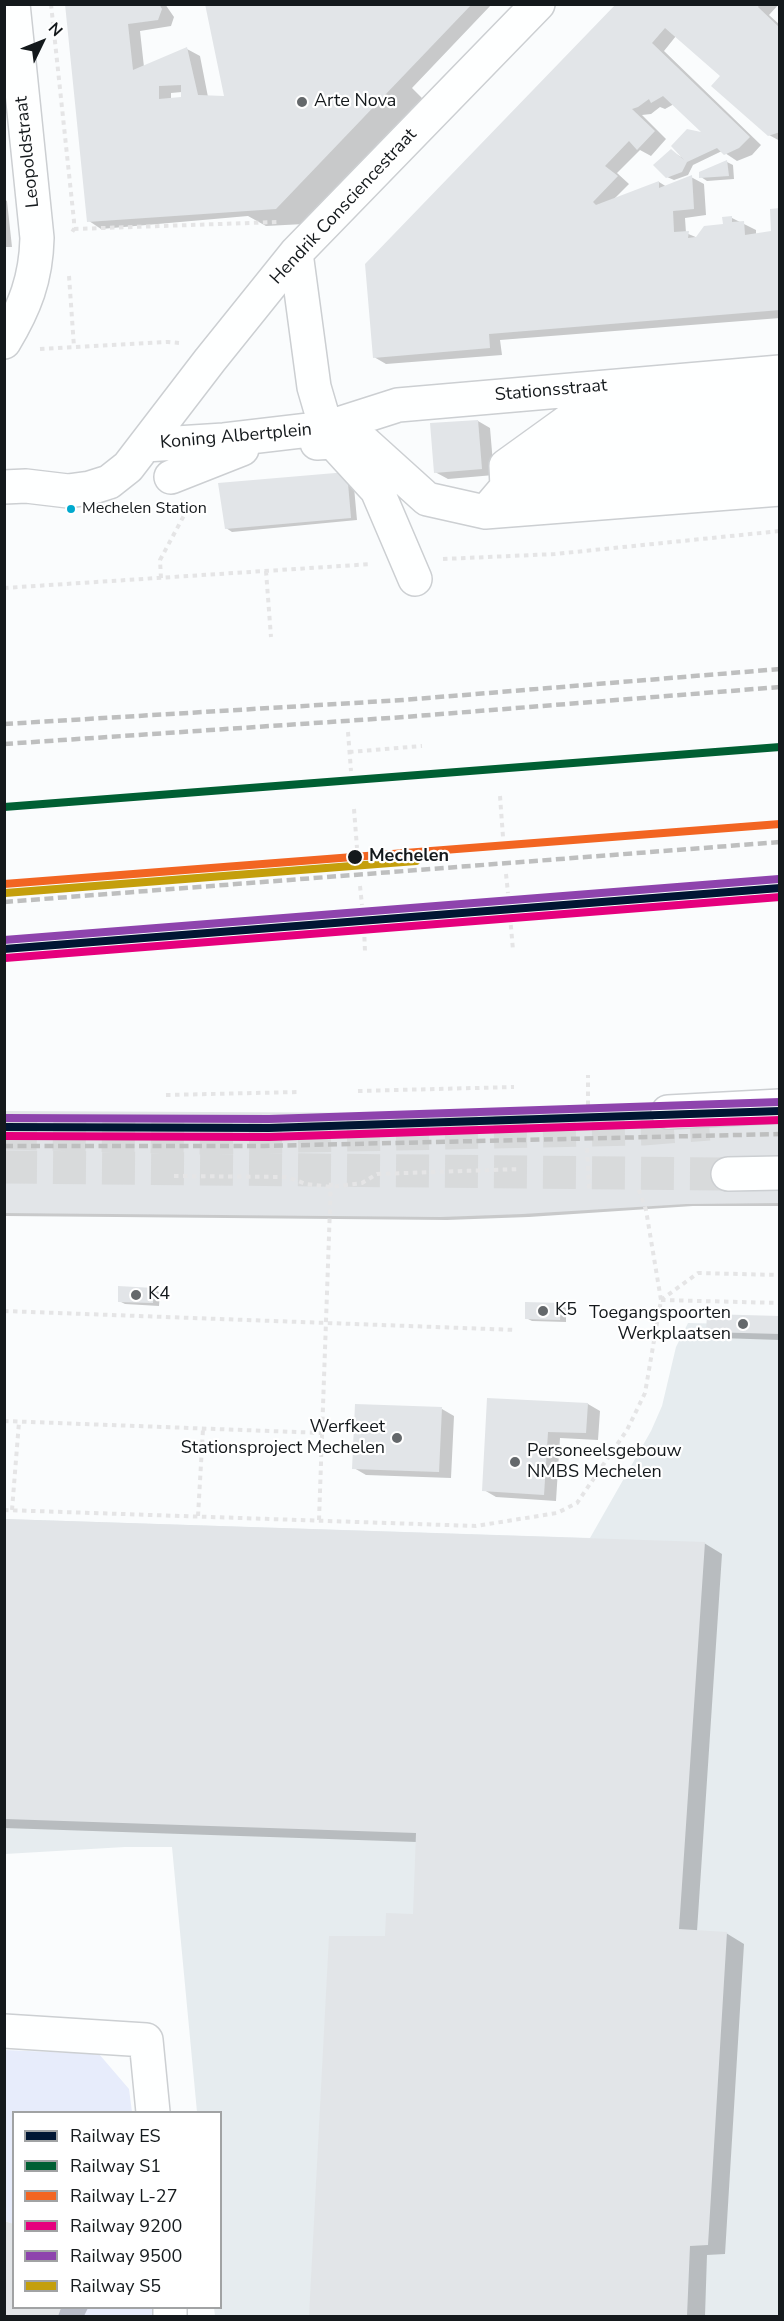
<!DOCTYPE html>
<style>
body{margin:0}
#map{position:relative;width:784px;height:2321px;overflow:hidden;background:#fafcfd;font-family:"Nunito Sans",sans-serif}
canvas{display:block}
.frame{position:absolute;inset:0;border:6px solid #14191c;pointer-events:none}
.legend{position:absolute;left:12px;top:2111px;width:210px;height:198px;box-sizing:border-box;background:#fff;border:2px solid #a1a3a4;margin:0;padding:8px 10px;list-style:none;font-size:18px;color:#14191c}
.legend li{display:flex;align-items:center;gap:12px;height:30px}
.legend b{width:30px;border:2px solid #a1a3a4}
.north{position:absolute;left:12px;top:12px;width:60px;height:60px;-webkit-text-stroke:4px #fff;paint-order:stroke;rotate:47deg;font-size:16px;font-weight:700;line-height:24px;text-align:center;color:#14191c}
.north::after{content:'';display:block;margin:auto;width:21px;height:27px;background:#14191c;clip-path:polygon(50% 0,100% 100%,50% 72%,0 100%)}
</style>
<div id="map">
<canvas width="784" height="2321"></canvas>
<div class="frame"></div>
<ul class="legend">
<li><b style="height:8px;background:#011633"></b>Railway ES</li>
<li><b style="height:8px;background:#005f33"></b>Railway S1</li>
<li><b style="height:8px;background:#f26522"></b>Railway L-27</li>
<li><b style="height:8px;background:#e5007d"></b>Railway 9200</li>
<li><b style="height:8px;background:#8e44ad"></b>Railway 9500</li>
<li><b style="height:8px;background:#c49f0c"></b>Railway S5</li>
</ul>
<div class="north">N</div>
</div>
<script>
const g = document.querySelector('canvas').getContext('2d');
g.lineJoin = 'round';
function fillPath(path, color) { g.fillStyle = color; g.fill(path, 'evenodd'); }
function trace(path, color, width, dash) { g.strokeStyle = color; g.lineWidth = width; g.lineCap = dash ? 'butt' : 'round'; g.setLineDash(dash || []); g.stroke(path); }
function write(font, color, halo, rows, align = 'center') {
  g.font = font + ' "Nunito Sans",sans-serif'; g.lineWidth = 4.5; g.setLineDash([]); g.textBaseline = 'middle'; g.strokeStyle = halo; g.fillStyle = color; for (const [text, x, y, turn = 0] of rows) {
    g.save(); g.translate(x, y); g.rotate((+turn || 0) * Math.PI / 180); g.textAlign = isNaN(turn) ? turn : align; if (halo) g.strokeText(text, 0, 0); g.fillText(text, 0, 0); g.restore();
  }
}
const built = new Path2D(`
 M688,1323l91,2v991h-564l-1,-8h6v-196h-23l-25,-265h-47l-120,7v-335l585,19 61,-107 11,-25 14,-59z`);
const green = new Path2D(`
 M4,2050l95,4 30,35 3,23h-118l-1,112 -8,-3z
 M61,2308h92l1,8h-96z`);
const shadow = new Path2D(`
 M66,4h99l9,13 -3,9 -31,5 4,36 43,-18 13,7 8,41 18,3 -20,-96h286l-80,84 12,12 -120,124 -38,2 -18,-10 -147,13 -12,-8zM182,92v7l-11,1v-7z
 M618,4h161l-10,11 11,10v116l-11,-6 -47,-59 -46,-40 -12,15 97,94 -9,10 -15,6 -15,-10 -29,14 -5,10 -14,5 -7,-3 4,-26 12,7 22,-23 -31,-31 -9,5 -5,-2 -9,7 -9,1 24,24 -15,17 -11,-6 -23,23 12,11 -16,16 46,-18 8,5 24,-10 13,7 2,31 -21,3 1,15 12,5 26,-13 8,-7 24,12v5l16,-2 8,-23v108l-280,22 2,15 -116,9 -12,-7z
 M727,162l6,3 1,14 -27,2 -6,-4z
 M4,199l3,2 5,46h-8z
 M478,421l12,7 4,47 -46,4 -13,-7z
 M353,476l4,44 -125,12 -6,-4z
 M780,1098v108h-87l-164,11 -82,3 -442,-4 -1,-103 405,1 217,-5z
 M154,1289l6,4 -1,13 -34,-2 -6,-3z
 M560,1305l6,3v14l-34,-1 -6,-3z
 M780,1318v22l-60,-2 -12,-7z
 M488,1399l100,5 12,7 -2,29 -38,-2 -4,63 -60,-4 -12,-7z
 M442,1409l12,7 -3,62 -85,-3 -12,-7z
 M4,1520l700,23 18,11 -25,377 29,2 18,11 -19,310 -18,1 -2,61h-394l19,-378 56,-1 29,-22 2,-73 -413,-14z
 M4,2222l10,86h74l-4,8h-80z`);
const building = new Path2D(`
 M65,4h94l3,5 -4,11 -30,4 5,46 54,-23 11,48 26,1 -19,-92h267l-196,205 -189,13zM181,85v12l-22,2v-13z
 M616,4h144l-2,3 22,21v104l-12,4 -57,-50 9,-10 -55,-48 -13,15 98,94 -11,11 -15,7 -7,-7 -30,14 -5,10 -16,6 -13,-13 18,-16 13,11 -13,-14 16,-17 14,3 -38,-36 -12,7 -2,-4 -11,8 -6,2 23,22 -18,19 -8,-9 -24,25 13,10 -25,26 3,3 63,-24v7l33,-13 2,34 -21,2 1,21 15,-1 -1,7 8,-1 8,-11 19,-2 -1,-7 10,-1v6l12,-1 1,14 26,-4 -1,-22 10,-1v102l-291,24 1,14 -117,10 -8,-94z
 M727,160l2,16 -30,2v-6z
 M478,420l4,49 -48,4 -4,-50z
 M347,472l4,46 -126,11 -7,-46z
 M780,1096v107l-94,1 -164,10 -82,3 -436,-4v-102l405,2 158,-7 59,1z
 M118,1286l36,2 -1,15 -35,-1z
 M525,1302l36,1 -1,17 -35,-1z
 M707,1314l73,2v18l-74,-2z
 M487,1398l101,5 -2,30 -38,-1 -4,63 -62,-4z
 M355,1404l87,3 -3,65 -87,-3z
 M5,1519l700,23 -26,387 48,3 -19,313 -18,1 -3,70h-378l20,-380h56l1,-23 27,1 3,-81 -411,-14z
 M4,2221l10,3v84h47l-3,8h-54z`);
const highwayTunnel = new Path2D(`
 M4,1133l199,5 440,-9 66,-5
 M4,1167l724,7`);
const path = new Path2D(`
 M51,4l23,217v8l-3,5
 M74,229l204,-7
 M69,276l5,71
 M40,349l128,-7 11,1
 M443,559l112,-5 225,-23
 M266,571l5,66
 M161,578l-1,-18 28,-52
 M4,588l368,-24
 M348,732l3,39
 M349,752l73,-6
 M500,796l3,41
 M354,809l3,39
 M506,874l2,19
 M360,886l2,19
 M510,916l3,34
 M364,928l1,23
 M358,1091l156,-4
 M166,1095l132,-3
 M588,1105v-30
 M587,1148l2,42
 M174,1176l113,1 19,7 25,3 31,-4 15,-9 143,-5
 M661,1300l37,-27 82,2
 M661,1300l119,3
 M4,1311l512,19
 M4,1421l318,12
 M4,1510l472,16 81,-13 20,-10 50,-73 18,-37 16,-93 -15,-90 -8,-22
 M12,1510l7,-88
 M198,1516l5,-87
 M319,1520l12,-341`);
const minor = new Path2D(`
 M296,253l18,134 12,41
 M326,428l72,-23 382,-33
 M317,443l16,-1 44,48 38,89
 M145,445l79,-5 102,-12 39,15 62,56 58,13 295,-23
 M171,477l71,-28
 M4,487l22,-1 42,5 22,-3 19,-6 19,-15 82,-107 86,-107 242,-249
 M737,491l43,-29
 M687,495l93,-64
 M636,500l144,-100
 M587,503l183,-129
 M490,507l17,-20 -1,-21 111,-80
 M536,508l183,-130
 M485,512l182,-129
 M668,1112l112,-6
 M4,2031l142,9 7,72
 M170,2308v8`);
const major = new Path2D(`
 M4,342c21,-35 32,-63 33,-104l-24,-234`);
const highway = new Path2D(`
 M728,1174l52,-1`);
const rail = new Path2D(`
 M4,724l399,-24 377,-31
 M4,744l400,-27 376,-30
 M4,902l776,-60
 M4,1146h260l516,-12`);
const rail1 = new Path2D(`
 M4,949l776,-61
 M4,1127l265,1 511,-17`);
const rail2 = new Path2D(`
 M4,807l776,-60`);
const rail3 = new Path2D(`
 M4,884l776,-60`);
const rail4 = new Path2D(`
 M5,958l775,-61
 M4,1136l265,1 511,-17`);
const rail5 = new Path2D(`
 M4,940l775,-61
 M4,1118l265,1 511,-17`);
const rail6 = new Path2D(`
 M5,893l411,-32`);
const markers = [
 [302,102,6,"#64686b"],
 [71,509,5,"#00a9ce"],
 [355,857,8,"#14191c"],
 [136,1295,6,"#64686b"],
 [543,1311,6,"#64686b"],
 [743,1324,6,"#64686b"],
 [397,1438,6,"#64686b"],
 [515,1462,6,"#64686b"]
];
const busNames = [
 ["Mechelen Station",82,509]
];
const poiNames = [
 ["Arte Nova",314,102],
 ["K4",148,1295],
 ["K5",555,1311],
 ["Toegangspoorten",731,1314,"right"],
 ["Werkplaatsen",731,1335,"right"],
 ["Werfkeet",385,1428,"right"],
 ["Stationsproject Mechelen",385,1449,"right"],
 ["Personeelsgebouw",527,1452],
 ["NMBS Mechelen",527,1473]
];
const streetNames = [
 ["Leopoldstraat",28,152,-96],
 ["Hendrik Consciencestraat",344,207,-47],
 ["Stationsstraat",551,391,-5],
 ["Koning Albertplein",236,437,-5]
];
const stopNames = [
 ["Mechelen",369,857]
];
fillPath(built, '#e6ecef');
fillPath(green, '#e7ecfb');
fillPath(shadow, '#0003');
fillPath(building, '#e2e5e8');
trace(highwayTunnel, '#d8dadb', 33, [33, 16]);
trace(minor, '#cccfd2', 36);
trace(major, '#cccfd2', 36);
trace(highway, '#cccfd2', 36);
trace(path, '#e5e5e6', 4, [4.5, 4.5]);
trace(minor, '#feffff', 33);
trace(major, '#feffff', 33);
trace(highway, '#feffff', 33);
trace(rail, '#bebfbf', 4.5, [9, 4.5]);
trace(rail1, '#011633', 8);
trace(rail2, '#005f33', 8);
trace(rail3, '#f26522', 8);
trace(rail4, '#e5007d', 8);
trace(rail5, '#8e44ad', 8);
trace(rail6, '#c49f0c', 8);
for (const [x, y, r, color] of markers) { const dot = new Path2D(); dot.arc(x, y, r, 0, 2 * Math.PI); g.fillStyle = color; g.fill(dot); trace(dot, '#fff', 2); }
write('16px', '#14191c', '#fff', busNames, 'left');
write('18px', '#14191c', '#fff', poiNames, 'left');
write('18px', '#14191c', '#fff', streetNames);
write('bold 18px', '#14191c', '#fff', stopNames, 'left');
</script>
